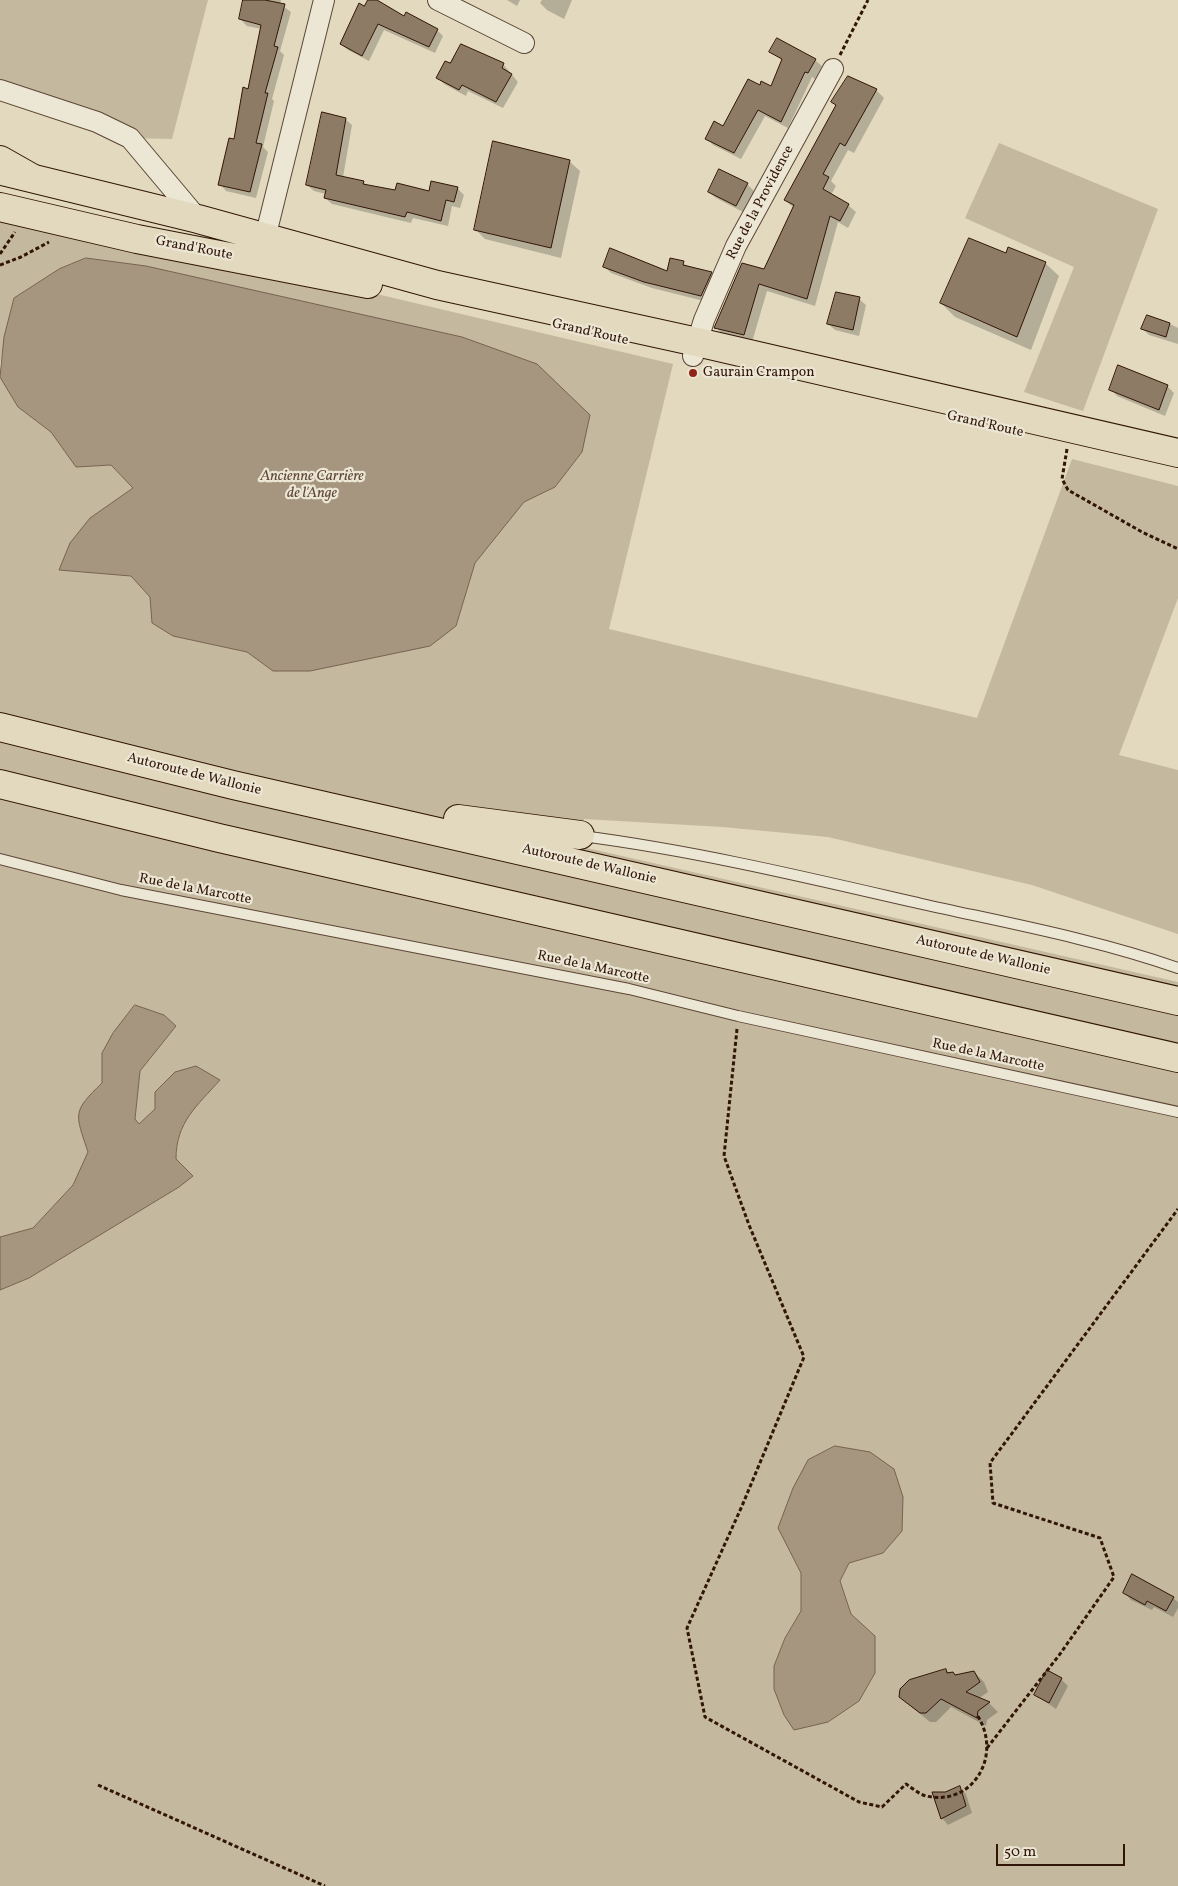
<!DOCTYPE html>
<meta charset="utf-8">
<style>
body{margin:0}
#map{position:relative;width:1178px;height:1886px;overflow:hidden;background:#e2d9be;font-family:Vollkorn,serif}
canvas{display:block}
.scale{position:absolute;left:996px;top:1844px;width:129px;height:22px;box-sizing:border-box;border:2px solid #311507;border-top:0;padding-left:6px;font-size:15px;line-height:18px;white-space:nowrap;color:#311507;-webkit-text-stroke:4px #ece6d5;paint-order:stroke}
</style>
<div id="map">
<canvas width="1178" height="1886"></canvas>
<div class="scale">50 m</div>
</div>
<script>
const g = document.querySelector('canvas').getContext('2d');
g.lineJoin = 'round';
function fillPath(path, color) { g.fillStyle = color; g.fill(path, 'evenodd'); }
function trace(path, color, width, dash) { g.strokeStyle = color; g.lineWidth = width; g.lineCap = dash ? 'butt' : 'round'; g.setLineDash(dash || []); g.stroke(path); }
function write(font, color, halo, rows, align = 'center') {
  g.font = font + ' Vollkorn,serif'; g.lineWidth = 4.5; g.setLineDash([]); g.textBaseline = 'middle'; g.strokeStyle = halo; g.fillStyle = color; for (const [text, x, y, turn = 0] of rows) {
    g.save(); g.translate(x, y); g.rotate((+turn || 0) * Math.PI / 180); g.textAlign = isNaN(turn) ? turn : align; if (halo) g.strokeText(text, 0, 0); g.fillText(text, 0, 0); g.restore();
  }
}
const green = new Path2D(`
 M0,0h208l-36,139 -42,-1 -130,-48z
 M999,143l159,66 -75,202 -59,-19 50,-125 -109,-49z
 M0,212l347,75 326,77 -64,265 368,89 95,-259 106,27v112l-59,157 59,15v164l-146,-49 -204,-48 -105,-10 -139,-8 -6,27 600,136v904h-1178v-596l29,-12 150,-91 13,-11 -16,-17c0,-38 20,-52 44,-79l-65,29 -16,15 -4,-4 5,-49 36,-45 -12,-11 -29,-10 -33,48v30c-29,29 -27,30 -14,69l-15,33 -40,43 -33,9v-860l18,30 33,25 25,35 35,-2 22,23 -43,30 -31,52 72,6 19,21 2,26 21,13 74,16 26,19h37l50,-11 96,-33 19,-64 49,-61 31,-15 27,-35 -436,-186 -60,-8 -27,11 -45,29 -14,65zM883,1553l-34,10 -9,18 11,33 24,22v37l-16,28 -31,21 -44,-7 -10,-26v-23l11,-28 16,-27v-38z`);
const water = new Path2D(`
 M86,258l60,8 316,71 75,27 53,51 -8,37 -27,35 -31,15 -49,61 -19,63 -26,20 -120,25h-37l-26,-19 -74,-16 -21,-13 -2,-26 -19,-21 -72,-6 11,-27 20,-25 43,-30 -22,-23 -35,2 -25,-35 -33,-25 -18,-30 4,-40 10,-39 45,-29z
 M135,1005l29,10 12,11 -36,45 -5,48 4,5 16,-15v-17l20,-20 21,-6 24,14c-23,26 -44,42 -44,79l17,17 -14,11 -150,91 -29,12v-53l33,-9 40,-43 15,-33c-13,-39 -16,-40 14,-69v-30l11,-20z
 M835,1446l35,6 24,17 9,28 -1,34 -19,22 -34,10 -9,18 11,33 24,22v37l-16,28 -31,21 -34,8 -10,-15 -10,-26v-23l11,-28 16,-27v-38l-23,-45 15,-40 15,-28z`);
const shadow = new Path2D(`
 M245,0h36l-1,4 11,8 -11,39 4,4 -12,44 2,2 -11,46 5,5 -12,46 -30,-7 -6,-7 15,-43 27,-112 -15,-3 -7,-7z
 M369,0h5l31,18 32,12 6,6 -8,17 -51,-23 -15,31 -21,-11 -7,-6z
 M507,0h13l-3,6z
 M542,0h30l-8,19 -17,-9 -7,-7z
 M461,45l42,19 15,18 -15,26 -35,-17 -2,5 -22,-12 -6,-7 13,-12z
 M771,52l44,8 7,6 -7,13 -3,-2 -24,51 -23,-12 -24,43 -28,-14 -6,-7 16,-10 37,-42 12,1 11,-26z
 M876,90l8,8 -30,55 -6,-3 -17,31 5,5 -5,9 17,10 8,7 -8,16 -10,-6 -23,84 -48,-15 -15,51 -29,-7 -7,-8 49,-56 29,-63 -9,-8 52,-94 -4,-4z
 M345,119l7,6 -9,52 20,5 5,4 28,5 34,1 27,-4 7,7 -4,13 -8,-2 -4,20 -35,-8 -2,5 -79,-19 -7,-6 1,-4 -12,-3 -7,-6z
 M569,161l11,10 -19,87 -76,-19 -10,-10z
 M747,184l7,7 -11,21 -27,-14 -7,-6z
 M1007,255l38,8 14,13 -28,74 -76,-33 -14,-14z
 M671,260l40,13 7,7 -10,22 -56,-14 -41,-15 -6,-6 63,5z
 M859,299l7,6 -7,31 -24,-6 -7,-6z
 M1170,324l8,4v16l-29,-9 -6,-6z
 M1167,386l7,7 -9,23 -48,-20 -6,-7z
 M1125,1593l48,5 5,4v6l-5,9 -19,-10 -2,3 -21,-10z
 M945,1670l10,6 19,-4 10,10 4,10 -10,7 11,4 9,9 -11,8 -1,6 -35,-19 -15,15h-6l-30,-25z
 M1061,1679l7,7 -12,23 -20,-14z
 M960,1788l6,6 6,19 -24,12 -6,-7 3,-25z`);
const building = new Path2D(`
 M243,0h22l20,4 -11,42 4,1 -13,46h3l-12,50 6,1 -12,48 -32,-7 11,-47 5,1 9,-52 5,2 13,-64 -22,-6z
 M368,0h9l27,16 2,-4 32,17 -9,18 -51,-23 -16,32 -22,-12 19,-41 5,3z
 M777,38l39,21 -8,14 -3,-1 -24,50 -23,-12 -24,43 -29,-14 9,-18 9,5 25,-47 12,6 1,-4 10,5 11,-27 -13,-7z
 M461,44l43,19 -2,5 10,6 -16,28 -34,-17 -3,5 -23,-12 9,-17 5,2z
 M848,76l29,13 -32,57 -5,-3 -17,31 6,3 -6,12 26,15 -9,17 -10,-5 -23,83 -48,-15 -15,51 -30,-7 28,-65 22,6 30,-64 -10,-5 52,-95 -5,-3z
 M322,112l24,6 -10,57 28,6 -1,3 32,6 2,-7 32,8 2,-10 27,6 -4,15 -8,-2 -5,21 -34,-9 -2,5 -81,-19 2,-8 -20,-5z
 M493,141l77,19 -19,88 -77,-18z
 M719,169l29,14 -12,23 -28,-14z
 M969,238l37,15 2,-6 38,15 -29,75 -77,-34z
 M610,248l57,23 3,-13 14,3 -1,4 29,7 -11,24 -57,-14 -41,-15z
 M836,292l24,5 -7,33 -26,-6z
 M1147,315l23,8 -4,14 -25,-8z
 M1118,365l50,20 -9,25 -50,-20z
 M1132,1574l42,23 -8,14 -19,-10 -2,4 -22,-12z
 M946,1669l1,4 6,-1 2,3 19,-4 6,11 -14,10 24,10 -12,9 -1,7 -36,-19 -15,14h-6l-21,-16 1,-8 9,-9z
 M1047,1670l15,8 -13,25 -15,-8z
 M960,1786l6,20 -25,13 -9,-27h13z`);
const path = new Path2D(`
 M840,55l28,-55
 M0,254l15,-22
 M0,265l21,-8 28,-15
 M1067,449l-5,30 6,11 74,42 36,17
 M737,1029l-13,127 25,69 55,132 -62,149 -55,122 18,89 154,85 23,5 24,-23c6,4 13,10 20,12 48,11 77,-42 51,-81
 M987,1748l73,-94 54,-77 -14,-39 -107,-35 -3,-40 188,-254
 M98,1785l227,101`);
const lane = new Path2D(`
 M582,836c115,15 227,42 340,68 85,19 173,35 256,64
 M0,859l121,31 508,99 109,27 440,96`);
const street = new Path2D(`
 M438,0l86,43
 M0,90l97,32 33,16 68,81
 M262,250l62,-250
 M693,356l11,-36 32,-74 97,-177`);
const primary = new Path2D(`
 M6,172l192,47 239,66 260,57 481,111
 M0,207l137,32 231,45`);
const highway = new Path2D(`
 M0,160l30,17
 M0,727l233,58 945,216
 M0,784l219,54 959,220
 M458,819l122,16`);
const markers = [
 [693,373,5,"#8f2418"]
];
const streetNames = [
 ["Rue de la Providence",761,203,-62],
 ["Grand'Route",194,249,11],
 ["Grand'Route",590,333,13],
 ["Grand'Route",985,425,13],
 ["Autoroute de Wallonie",194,775,14],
 ["Autoroute de Wallonie",589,865,13],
 ["Rue de la Marcotte",195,890,11],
 ["Autoroute de Wallonie",983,956,13],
 ["Rue de la Marcotte",593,968,12],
 ["Rue de la Marcotte",988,1056,12]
];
const poiNames = [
 ["Gaurain Crampon",703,373]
];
const waterNames = [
 ["Ancienne Carrière",312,477],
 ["de l'Ange",312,494]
];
fillPath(green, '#c4b89f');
fillPath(water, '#a69680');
trace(water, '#776250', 1);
fillPath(shadow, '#0003');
fillPath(building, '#8d7b66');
trace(building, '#311507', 1);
trace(lane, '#5d4635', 12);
trace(street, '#5d4635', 22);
trace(primary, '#311507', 30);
trace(highway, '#311507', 30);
trace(path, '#311507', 3, [4, 2.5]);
trace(lane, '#ece6d5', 10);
trace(street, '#ece6d5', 20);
trace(primary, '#e2d9be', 28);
trace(highway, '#e2d9be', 28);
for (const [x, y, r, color] of markers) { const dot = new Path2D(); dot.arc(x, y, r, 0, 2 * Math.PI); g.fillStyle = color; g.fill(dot); trace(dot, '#ece6d5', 2); }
write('14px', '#311507', '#ece6d5', streetNames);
write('14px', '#311507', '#ece6d5', poiNames, 'left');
write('italic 15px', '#604937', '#ece6d5', waterNames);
</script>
